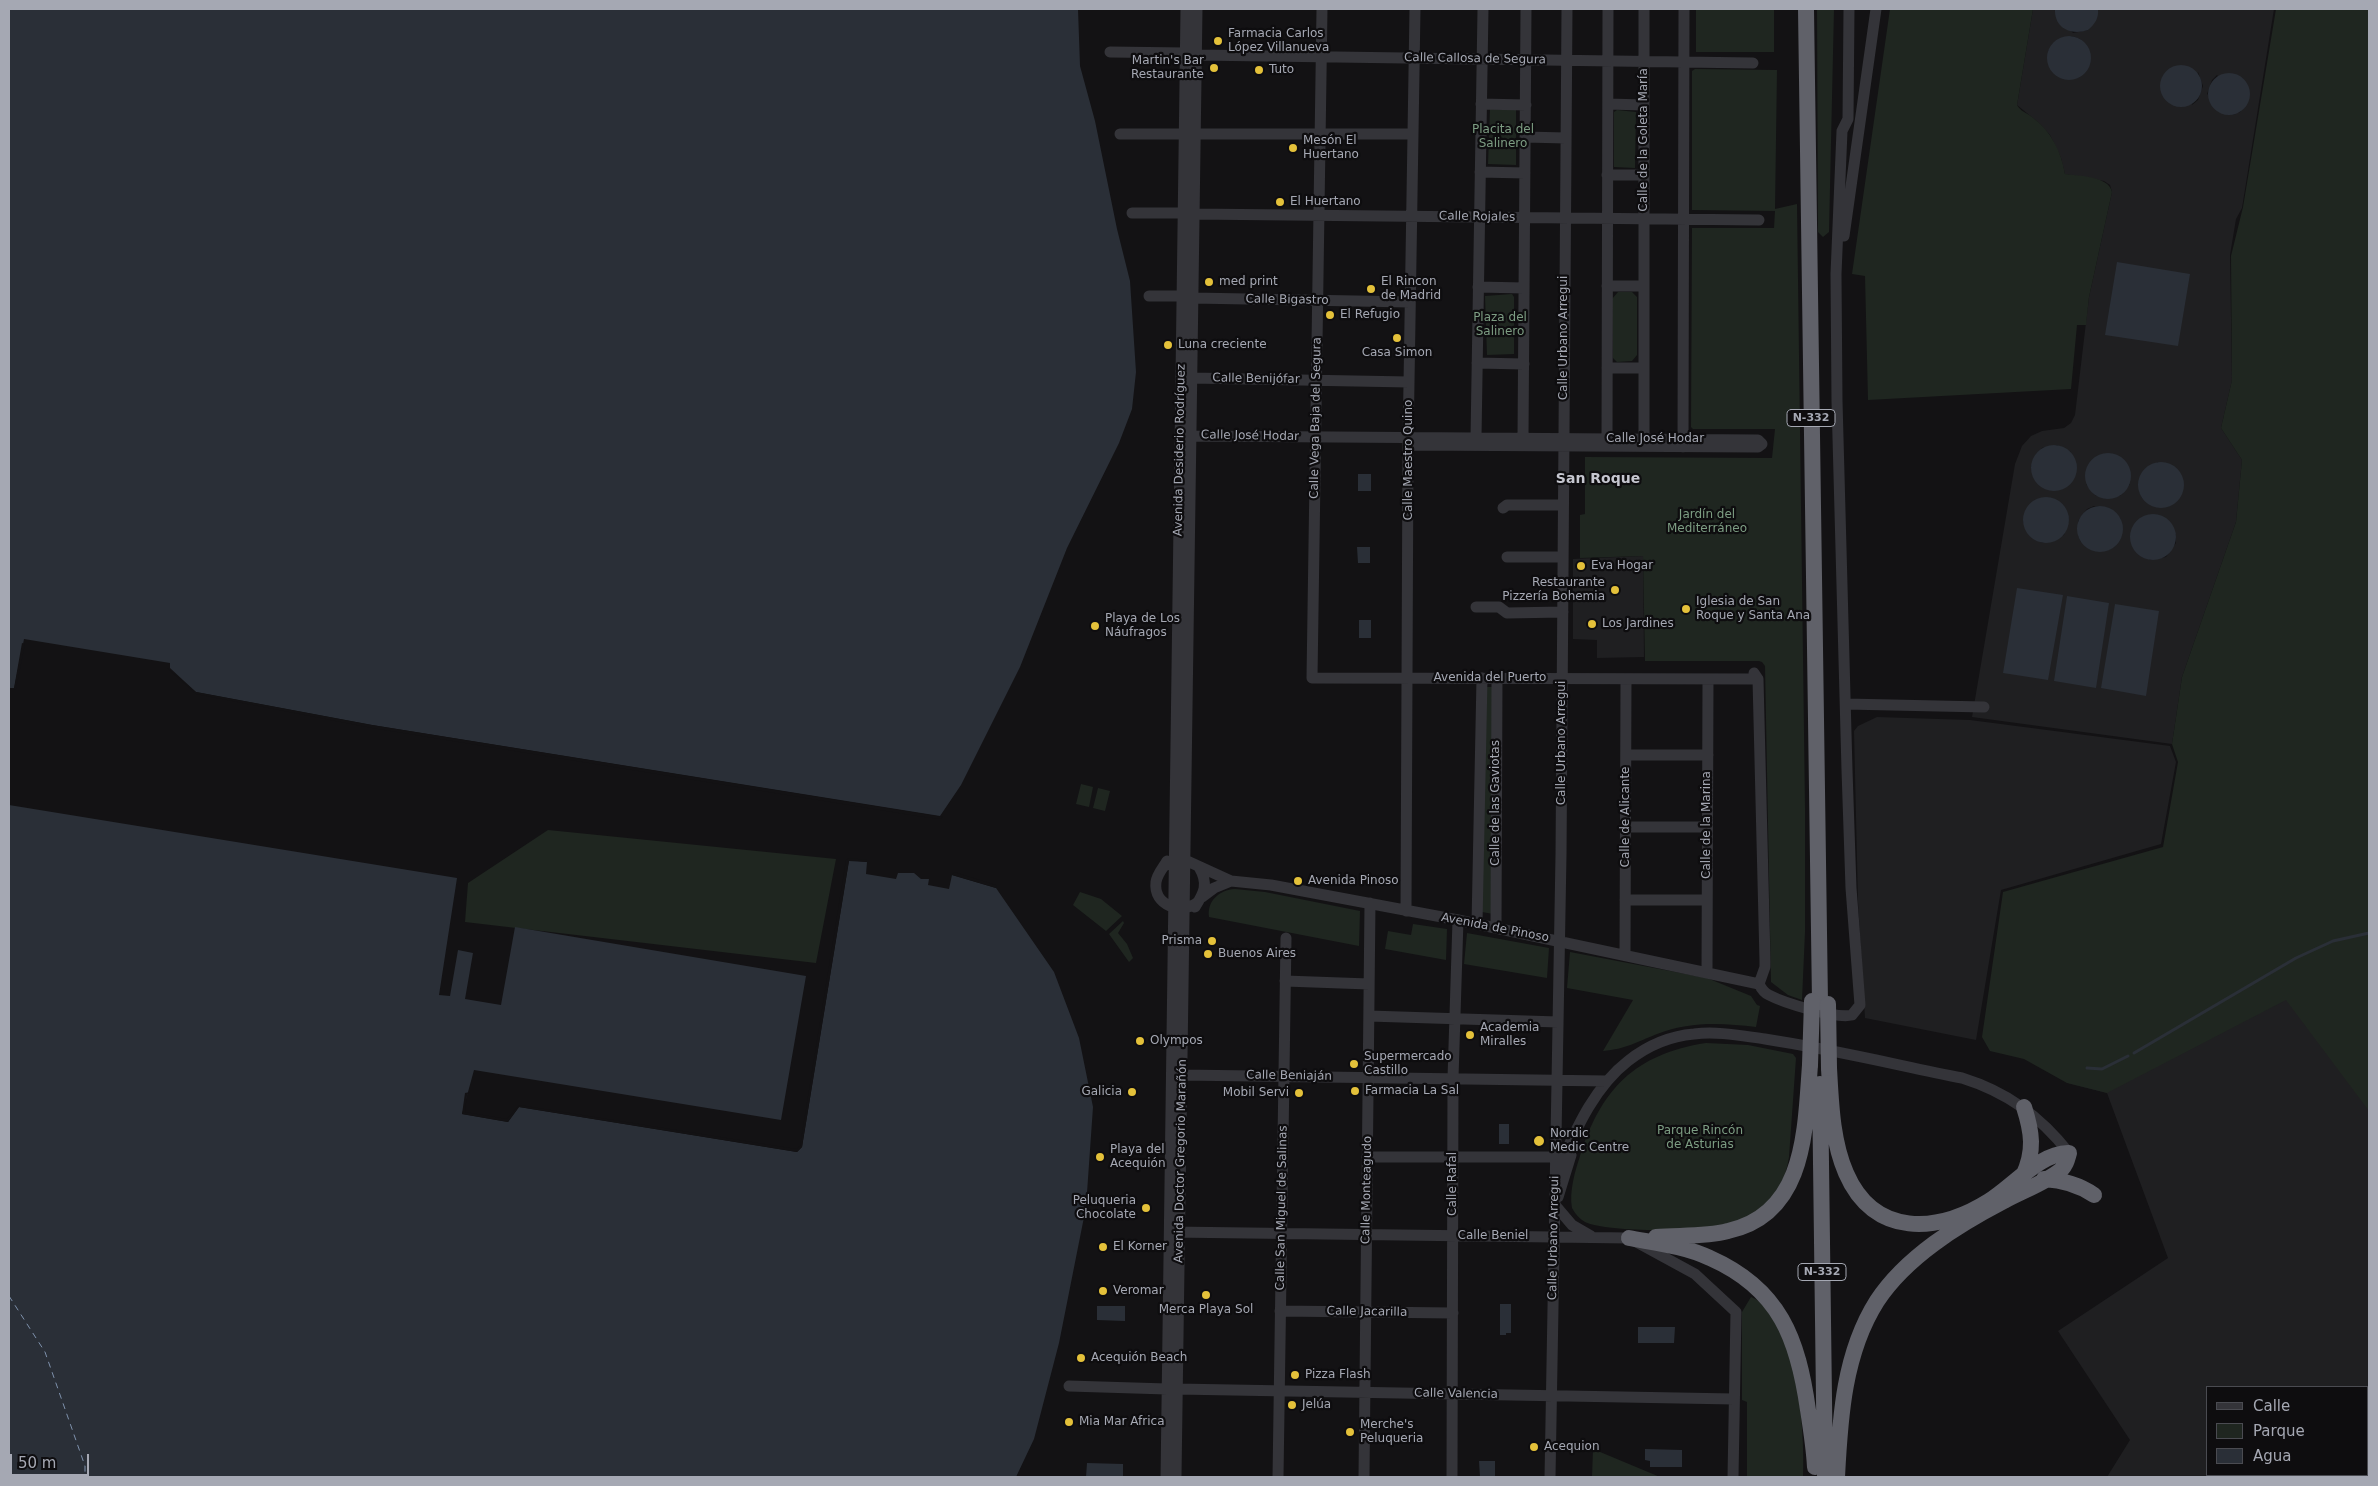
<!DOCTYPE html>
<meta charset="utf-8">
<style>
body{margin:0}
#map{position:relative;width:2378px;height:1486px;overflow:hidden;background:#131214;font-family:"DejaVu Sans",sans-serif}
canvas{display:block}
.frame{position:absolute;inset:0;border:10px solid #a5a8b3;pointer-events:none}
.legend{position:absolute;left:2206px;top:1386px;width:162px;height:90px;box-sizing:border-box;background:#0e0d0f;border:1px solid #4a4b51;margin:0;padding:6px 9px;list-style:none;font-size:15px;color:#a5a8b3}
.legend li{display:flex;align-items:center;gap:10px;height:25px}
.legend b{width:25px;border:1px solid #4a4b51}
.scale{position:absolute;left:10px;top:1454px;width:79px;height:22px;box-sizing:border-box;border:2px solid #a5a8b3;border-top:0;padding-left:6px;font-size:15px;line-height:18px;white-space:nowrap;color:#a5a8b3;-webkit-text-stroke:4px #0e0d0f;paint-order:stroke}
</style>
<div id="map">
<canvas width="2378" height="1486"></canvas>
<div class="frame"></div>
<ul class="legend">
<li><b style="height:6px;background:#343439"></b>Calle</li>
<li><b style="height:14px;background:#1f2620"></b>Parque</li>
<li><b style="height:14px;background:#2a2f37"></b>Agua</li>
</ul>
<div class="scale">50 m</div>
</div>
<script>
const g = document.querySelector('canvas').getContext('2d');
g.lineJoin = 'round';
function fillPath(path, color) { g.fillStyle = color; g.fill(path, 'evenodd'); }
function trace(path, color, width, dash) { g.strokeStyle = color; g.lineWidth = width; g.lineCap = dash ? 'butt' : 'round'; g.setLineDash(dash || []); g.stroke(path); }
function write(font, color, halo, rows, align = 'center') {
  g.font = font + ' "DejaVu Sans",sans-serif'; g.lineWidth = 4.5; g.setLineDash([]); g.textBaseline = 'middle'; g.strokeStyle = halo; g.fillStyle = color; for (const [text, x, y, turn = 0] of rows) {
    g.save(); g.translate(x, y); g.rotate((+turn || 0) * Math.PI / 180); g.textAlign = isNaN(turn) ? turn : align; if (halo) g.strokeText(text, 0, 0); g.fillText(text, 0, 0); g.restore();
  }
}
const built = new Path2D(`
 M2033,9h22v3l18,21 15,-3 10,-21h176l-32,199 -6,11 -6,36 2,125 -11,48 21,32 -6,62 -54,155 -10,67 -200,-27 43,-253 7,-18 9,-10 11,-5 22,-3 7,-5 4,-8 14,-118 23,-105 -2,-7 -6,-4 -39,-7 -4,-16 -11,-23 -11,-12 -22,-18zM2072,36l8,3 9,11 -40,16 -1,-15zM2198,72l5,14 -5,14 -6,5zM2217,75l28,32 -5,5 -7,3 -26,-21 5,-14zM2057,445l14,7 -34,31 -6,-15 5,-14 6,-6zM2158,462l-4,44 -12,-8 -3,-7 6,-22zM2086,484h44l-10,12h-24zM2063,505l6,15 -5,15 -22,8 -13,-8 -6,-14zM2094,506l15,2 11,10 2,15 -7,13 -6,4 -28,-8 -3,-6v-15l9,-12zM2176,534v9l-10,14 -17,3z
 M1643,556l1,101 -47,1v-18l-24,-1v-80z
 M1877,717l93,3 200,26 6,16 -15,82 -160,46 -25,150 -111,-22 -7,-116 -4,-171 4,-5z
 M2369,931v546h-262l23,-37 -72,-109 110,-73 -61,-165 -39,-10zM2207,1387h160v88h-160z`);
const green = new Path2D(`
 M1696,9h78v43h-78z
 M1817,9h17l-5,223 -6,5 -5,-5z
 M1890,9h143l-16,96c3,6 10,8 15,12 19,14 29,34 33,57 14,2 44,2 47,18l-23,105 -3,28h-9l-6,64 -203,11 -3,-124 -13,-2z
 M2276,9h93v1102l-83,-111 -179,93 -40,-10 -43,-24 -34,-8 -8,-14 21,-145 160,-45 15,-85 -6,-18 10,-67 54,-155 6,-62 -21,-32 11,-48 -1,-124 12,-49z
 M1695,69l82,1 -2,139 22,-5 8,604v124l-3,68 -14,-5 -17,-13 -6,-316 -3,-4 -3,-1h-114l-2,-105 -63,2v-43l5,-1v-57l187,1 3,-29h-82l-2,-2 1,-199h82l1,-17 -83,-1v-139z
 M1490,109l26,1v55l-28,-1z
 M1617,110l19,2 -1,56 -21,-1v-55z
 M1618,292h14l5,5v58l-5,6 -15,1 -4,-4 -1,-59z
 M1512,294l2,3v57l-27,1 -2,-59z
 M1483,687h11l-1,227 -11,-2z
 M1081,784l12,3 -4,20 -13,-3z
 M1098,788l12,3 -5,20 -12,-3z
 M548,830l288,29 -20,104 -351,-41 3,-39z
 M1235,889l30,3 95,19 -1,35 -150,-29c-2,-16 10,-27 26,-28z
 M1080,892l21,7 21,17 -16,15 -33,-26z
 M1123,921l1,2 -6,10 9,11 6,14 -4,4 -20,-28z
 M1413,924l34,5 -1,31 -61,-11 3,-18 23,4z
 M1467,933l82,15 -2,30 -83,-14z
 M1570,952l137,26 44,18 6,9 3,1 -4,21c-33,-4 -66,-6 -99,7 -20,8 -31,15 -54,17l30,-51 -66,-12z
 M1706,1043l42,2 45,9 3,4 -7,99c-3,20 -12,40 -29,52 -7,5 -19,11 -27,14 -25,9 -125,10 -148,-1 -5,-3 -10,-8 -13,-14 -3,-16 3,-37 8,-52 21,-67 55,-102 126,-113z
 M1751,1297c24,8 43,65 46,89 5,29 7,62 6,91h-56v-75l-5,-2v-88z
 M1593,1449l67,28h-68z`);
const water = new Path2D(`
 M9,9h1069l2,57 15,55 22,108 13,52 6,91 -4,37 -13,34 -52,105 -47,119 -59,118 -21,31 -568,-91 -176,-33 -26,-24v-5l-146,-24 -10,50 -5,-1z
 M2055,9h43c1,9 -3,15 -10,21 -17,6 -34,-2 -33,-21z
 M2047 58a22 22 0 1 1 44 0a22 22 0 1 1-44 0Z
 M2160 86a21 21 0 1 1 42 0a21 21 0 1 1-42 0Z
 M2208 94a21 21 0 1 1 42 0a21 21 0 1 1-42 0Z
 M2117,262l73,12 -12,72 -73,-11z
 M2031 468a23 23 0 1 1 46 0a23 23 0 1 1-46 0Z
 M2085 476a23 23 0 1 1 46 0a23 23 0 1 1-46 0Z
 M2138 485a23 23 0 1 1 46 0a23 23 0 1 1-46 0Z
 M1358,474h13v17h-13z
 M2023 520a23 23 0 1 1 46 0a23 23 0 1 1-46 0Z
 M2077 529a23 23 0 1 1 46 0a23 23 0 1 1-46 0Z
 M2130 537a23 23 0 1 1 46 0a23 23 0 1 1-46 0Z
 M1357,547h13v16h-12z
 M2017,588l46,7 -15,85 -45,-7z
 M2067,596l42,7 -13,85 -42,-7z
 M2115,604l44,7 -13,85 -45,-8z
 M1359,620h12v18h-12z
 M9,805l448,73 -18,117 11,1 8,-46 15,3 -8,46 36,6 14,-78 291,49 -25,144 -307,-50 -12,44 46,8 11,-15 278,45 5,-5 47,-287 18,2 -1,12 30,5 2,-6h16l7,6h8l-1,6 21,4 3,-14 44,13 58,84 25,66 14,69 -7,100 -27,136 -25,96 -18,38h-1007z
 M1499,1124h10v20h-10z
 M1500,1304h11v29h-5v2h-6z
 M1097,1306h28v15l-28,-1z
 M1638,1327h37l-1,16h-36z
 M1645,1449l37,1v17h-32v-6l-5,-1z
 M1479,1461h16v16h-15z
 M1087,1463l36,1v13h-37z`);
const pier = new Path2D(`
 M22,643l3,1 -9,45 -7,1v-2h5z
 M167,668l29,24 176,33 571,92 -3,2 -23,-3 -545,-88 -176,-34z
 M849,858l18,2v2l-18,-1 -47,286 -5,5 -278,-45 -11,15 -46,-8 3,-21 5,-1 -3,3 -2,17 42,7 12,-14 277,44 4,-3 46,-286z
 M954,872l42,13h1l-1,3 -44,-13z`);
const stream = new Path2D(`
 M2134,1053l162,-95 37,-17 36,-8
 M2087,1068l15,1 26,-13`);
const ferry = new Path2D(`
 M9,1296l36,56 40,114v11`);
const minor = new Path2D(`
 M1322,9l-10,669 446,1
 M1110,52l76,1
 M1197,55l556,8
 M1481,104l45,1
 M1608,104l36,1
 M1120,134h65
 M1196,134h217
 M1525,137l41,1
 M1480,172l45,1
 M1607,175h37
 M1132,213h51
 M1194,214l565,6
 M1844,236l32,-227
 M1607,286h37
 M1478,287l46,1
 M1149,296h33
 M1193,298l217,4
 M1477,363l47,1
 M1607,368h37
 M1192,378l217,4
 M1191,436l567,4 4,4 -4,3 -350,-2
 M1476,438l7,-429
 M1523,438l3,-429
 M1607,439l1,-430
 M1644,439v-430
 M1683,447l1,-438
 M1503,508l4,-3h56
 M1507,557h56
 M1476,607h23l8,6 56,-1
 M1754,673l4,6 7,282v6l-6,17
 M1846,704l138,3
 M1626,755h82
 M1626,827h81
 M1167,861c-4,7 -10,13 -11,21 -3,24 26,33 42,20
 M1164,866l10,-5 11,-1 46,21 40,4 187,35 301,64
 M1202,897l12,-9 17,-7
 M1625,900h82
 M1195,907c9,-14 14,-23 4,-40
 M1406,911l2,-466 7,-436
 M1477,924l5,-246
 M1496,928l1,-250
 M1625,954l1,-275
 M1707,971l1,-292
 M1285,981l84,3
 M1759,984c2,4 5,9 10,11 15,8 67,24 83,20l8,-10 -9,-117 -4,-118 -10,-369 -1,-127 6,-143 6,-12 1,-110
 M1369,1016l189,6
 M1182,1075l425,6
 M1367,1157h189
 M1557,1171c18,-39 36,-83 71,-110 19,-15 42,-25 66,-27 24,-3 48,2 71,5 66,10 132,26 197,39 45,14 78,38 107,75
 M1558,1197l13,-42
 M1555,1205l17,20 19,11
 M1172,1232l457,6 66,36 41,38 -3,165
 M1280,1311l173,2
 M1069,1386l98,3
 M1177,1389l557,10
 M1166,1477l20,-1468
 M1176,1477l21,-1468
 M1278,1477l8,-539
 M1364,1477l6,-574
 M1452,1477l1,-399 5,-158
 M1550,1477l11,-622 6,-846`);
const highway = new Path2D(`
 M1806,9l14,993
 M1829,1068c2,35 3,73 17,105 28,65 92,60 143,28 23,-14 52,-49 80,-48 -2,7 -3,12 -8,17 -16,13 -39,21 -57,31 -46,24 -98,56 -127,100 -33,52 -37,116 -40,176
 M1820,1084l5,393
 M2023,1176c12,-25 9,-44 1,-69
 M2044,1179c19,1 34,5 50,16
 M1656,1237c23,-2 49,0 72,-6 78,-17 77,-101 82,-166
 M1629,1238c27,5 56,8 81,20 70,31 88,81 98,152 3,19 6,38 7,57`);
const highwayBridge = new Path2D(`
 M1828,1004l1,64
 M1810,1065l2,-64`);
const markers = [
 [1218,41,5,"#e4c13a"],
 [1214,68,5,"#e4c13a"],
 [1259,70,5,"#e4c13a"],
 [1293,148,5,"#e4c13a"],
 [1280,202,5,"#e4c13a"],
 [1209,282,5,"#e4c13a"],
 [1371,289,5,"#e4c13a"],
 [1330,315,5,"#e4c13a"],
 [1397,338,5,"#e4c13a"],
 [1168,345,5,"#e4c13a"],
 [1581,566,5,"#e4c13a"],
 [1615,590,5,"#e4c13a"],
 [1686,609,5,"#e4c13a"],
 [1592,624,5,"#e4c13a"],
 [1095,626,5,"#e4c13a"],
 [1298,881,5,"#e4c13a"],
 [1212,941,5,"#e4c13a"],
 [1208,954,5,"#e4c13a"],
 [1470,1035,5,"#e4c13a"],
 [1140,1041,5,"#e4c13a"],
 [1354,1064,5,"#e4c13a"],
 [1355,1091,5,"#e4c13a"],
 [1132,1092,5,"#e4c13a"],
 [1299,1093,5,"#e4c13a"],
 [1539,1141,6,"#e4c13a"],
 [1100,1157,5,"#e4c13a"],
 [1146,1208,5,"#e4c13a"],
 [1103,1247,5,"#e4c13a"],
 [1103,1291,5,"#e4c13a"],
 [1206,1295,5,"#e4c13a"],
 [1081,1358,5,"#e4c13a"],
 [1295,1375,5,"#e4c13a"],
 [1292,1405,5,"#e4c13a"],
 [1069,1422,5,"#e4c13a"],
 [1350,1432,5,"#e4c13a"],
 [1534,1447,5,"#e4c13a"]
];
const shields = [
 [1811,418,48],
 [1822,1272,48]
];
const shieldNames = [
 ["N-332",1811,418],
 ["N-332",1822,1272]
];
const poiNames = [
 ["Farmacia Carlos",1228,34],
 ["López Villanueva",1228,48],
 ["Martin's Bar",1204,61,"right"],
 ["Restaurante",1204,75,"right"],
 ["Tuto",1269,70],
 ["Mesón El",1303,141],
 ["Huertano",1303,155],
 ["El Huertano",1290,202],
 ["med print",1219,282],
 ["El Rincon",1381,282],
 ["de Madrid",1381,296],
 ["El Refugio",1340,315],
 ["Luna creciente",1178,345],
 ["Casa Simon",1397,353,"center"],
 ["Eva Hogar",1591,566],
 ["Restaurante",1605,583,"right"],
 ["Pizzería Bohemia",1605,597,"right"],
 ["Iglesia de San",1696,602],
 ["Roque y Santa Ana",1696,616],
 ["Playa de Los",1105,619],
 ["Náufragos",1105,633],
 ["Los Jardines",1602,624],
 ["Avenida Pinoso",1308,881],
 ["Prisma",1202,941,"right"],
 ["Buenos Aires",1218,954],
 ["Academia",1480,1028],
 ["Miralles",1480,1042],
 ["Olympos",1150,1041],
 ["Supermercado",1364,1057],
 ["Castillo",1364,1071],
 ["Farmacia La Sal",1365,1091],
 ["Galicia",1122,1092,"right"],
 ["Mobil Servi",1289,1093,"right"],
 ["Nordic",1550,1134],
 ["Medic Centre",1550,1148],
 ["Playa del",1110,1150],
 ["Acequión",1110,1164],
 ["Peluqueria",1136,1201,"right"],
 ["Chocolate",1136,1215,"right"],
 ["El Korner",1113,1247],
 ["Veromar",1113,1291],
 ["Merca Playa Sol",1206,1310,"center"],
 ["Acequión Beach",1091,1358],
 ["Pizza Flash",1305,1375],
 ["Jelúa",1302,1405],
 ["Mia Mar Africa",1079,1422],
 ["Merche's",1360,1425],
 ["Peluqueria",1360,1439],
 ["Acequion",1544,1447]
];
const streetNames = [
 ["Calle Callosa de Segura",1475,59,1],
 ["Calle de la Goleta María",1644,140,-90],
 ["Calle Rojales",1477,217,1],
 ["Calle Bigastro",1287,300,1],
 ["Calle Urbano Arregui",1564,338,-90],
 ["Calle Benijófar",1256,379,1],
 ["Calle Vega Baja del Segura",1316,418,-89],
 ["Calle José Hodar",1250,436,1],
 ["Calle José Hodar",1655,439],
 ["Avenida Desiderio Rodríguez",1180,450,-89],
 ["Calle Maestro Quino",1409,460,-90],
 ["Avenida del Puerto",1490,678],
 ["Calle Urbano Arregui",1562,743,-90],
 ["Calle de las Gaviotas",1496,803,-90],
 ["Calle de Alicante",1626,817,-90],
 ["Calle de la Marina",1707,825,-90],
 ["Avenida de Pinoso",1495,928,11],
 ["Calle Beniaján",1289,1076,1],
 ["Avenida Doctor Gregorio Marañón",1181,1161,-89],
 ["Calle Rafal",1453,1184,-90],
 ["Calle Monteagudo",1367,1190,-89],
 ["Calle San Miguel de Salinas",1282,1208,-89],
 ["Calle Beniel",1493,1236],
 ["Calle Urbano Arregui",1554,1238,-89],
 ["Calle Jacarilla",1367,1312,1],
 ["Calle Valencia",1456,1394,1]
];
const parkNames = [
 ["Placita del",1503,130],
 ["Salinero",1503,144],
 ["Plaza del",1500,318],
 ["Salinero",1500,332],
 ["Jardín del",1707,515],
 ["Mediterráneo",1707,529],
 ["Parque Rincón",1700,1131],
 ["de Asturias",1700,1145]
];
const neighbourhoodNames = [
 ["San Roque",1598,479]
];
fillPath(built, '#1f1f21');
fillPath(green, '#1f2620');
fillPath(water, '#2a2f37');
fillPath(pier, '#131214');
trace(stream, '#2a2f37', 3);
trace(ferry, '#7e91ac', 1, [6, 5]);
trace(minor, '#343439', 11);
trace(highway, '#606169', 16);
trace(highwayBridge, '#606169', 16);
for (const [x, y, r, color] of markers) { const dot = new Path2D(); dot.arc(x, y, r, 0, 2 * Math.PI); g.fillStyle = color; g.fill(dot); trace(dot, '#0e0d0f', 2); }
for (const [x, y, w] of shields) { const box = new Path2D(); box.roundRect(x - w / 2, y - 8.5, w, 17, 4); g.fillStyle = '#0e0d0f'; g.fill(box); trace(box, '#a5a8b3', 1); }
write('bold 11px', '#a5a8b3', null, shieldNames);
write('12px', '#a5a8b3', '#0e0d0f', poiNames, 'left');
write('12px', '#a5a8b3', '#0e0d0f', streetNames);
write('12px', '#7d9d83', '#0e0d0f', parkNames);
write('bold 14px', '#c6c7d0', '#0e0d0f', neighbourhoodNames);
</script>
